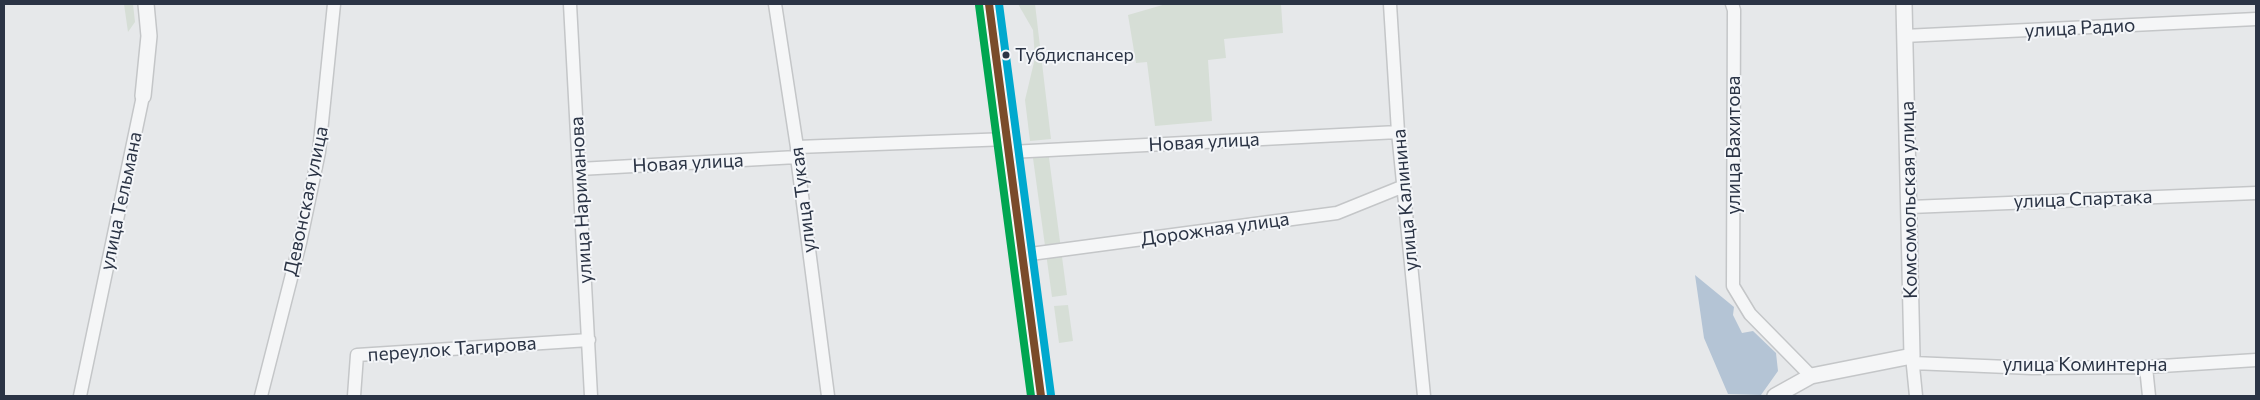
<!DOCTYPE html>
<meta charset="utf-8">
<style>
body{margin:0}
#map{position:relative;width:2260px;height:400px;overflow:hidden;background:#e6e8ea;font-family:Commissioner,sans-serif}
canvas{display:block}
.frame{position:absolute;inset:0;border:5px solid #2b3445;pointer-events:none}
</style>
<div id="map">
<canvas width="2260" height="400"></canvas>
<div class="frame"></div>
</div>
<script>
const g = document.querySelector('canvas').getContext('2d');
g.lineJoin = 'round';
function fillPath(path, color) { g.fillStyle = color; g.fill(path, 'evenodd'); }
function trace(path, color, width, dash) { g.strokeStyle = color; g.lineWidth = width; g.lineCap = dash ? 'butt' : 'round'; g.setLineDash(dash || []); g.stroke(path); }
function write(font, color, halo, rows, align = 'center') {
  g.font = font + ' Commissioner,sans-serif'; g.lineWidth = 4; g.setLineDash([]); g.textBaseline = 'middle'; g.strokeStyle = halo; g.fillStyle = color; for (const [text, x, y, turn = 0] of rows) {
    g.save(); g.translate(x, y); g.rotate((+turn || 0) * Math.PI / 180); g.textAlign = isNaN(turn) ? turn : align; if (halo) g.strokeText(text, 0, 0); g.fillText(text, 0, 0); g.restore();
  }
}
const green = new Path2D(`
 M124,4h9l2,18 -7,10z
 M1018,4h17l16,135 -21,2 -5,-41 10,-42 -2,-28z
 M1166,4h115l2,29 -59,6 2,19 -18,2 4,61 -57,5 -8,-64 -11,1 -8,-48z
 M1048,150l19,145 -15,2 -20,-146z
 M1068,305l5,36 -14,2 -5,-37z`);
const water = new Path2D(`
 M1695,275l39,32 -1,8 9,18 11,-2 23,22 2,18 -17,24 -33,-1 -24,-56z`);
const minor = new Path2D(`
 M570,4l21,392
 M775,4l22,143v10l31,239
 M1390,4l8,128 26,264
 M1732,4l2,6 -1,276 17,28 61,62
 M1904,36l352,-17
 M797,147l211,-8
 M1010,152l388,-20
 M579,169l218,-12
 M1910,207l346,-14
 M1023,255l314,-42 67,-27
 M1912,356l4,40
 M1913,363l119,5 114,-1 110,-7
 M2146,367l3,29
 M80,396l63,-300
 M261,396l39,-153 19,-91 15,-148
 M354,396l3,-41 232,-15`);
const tertiary = new Path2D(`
 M143,96l6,-60 -3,-32
 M1775,396l36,-20 101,-20 -8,-352`);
const primary = new Path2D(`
 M989,4l52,392`);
const bus1 = new Path2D(`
 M989,4l52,392`);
const bus2 = new Path2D(`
 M979,5l52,391`);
const bus3 = new Path2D(`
 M999,4l52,391`);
const markers = [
 [1006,55,4.5,"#2b3445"]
];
const busNames = [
 ["Тубдиспансер",1015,55]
];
const streetNames = [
 ["улица Радио",2080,28,-3],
 ["Новая улица",1204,142,-3],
 ["улица Вахитова",1734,145,-90],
 ["Новая улица",688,163,-3],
 ["улица Спартака",2083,199,-2],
 ["улица Нариманова",581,200,-93],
 ["улица Тукая",803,200,-97],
 ["улица Калинина",1405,200,-95],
 ["Комсомольская улица",1909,200,-91],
 ["улица Тельмана",121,201,-78],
 ["Девонская улица",306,201,-78],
 ["Дорожная улица",1215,229,-8],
 ["переулок Тагирова",452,349,-4],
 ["улица Коминтерна",2085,365]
];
fillPath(green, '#d6ded6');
fillPath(water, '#b4c4d5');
trace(minor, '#c4c6c8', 15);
trace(tertiary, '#c4c6c8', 18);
trace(primary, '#c2c5c8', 22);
trace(minor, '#f5f6f7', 12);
trace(tertiary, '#f5f6f7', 15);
trace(primary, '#f8f8f8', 20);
trace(bus1, '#7a4b2a', 8);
trace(bus2, '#00a651', 8);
trace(bus3, '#00a9ce', 8);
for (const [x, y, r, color] of markers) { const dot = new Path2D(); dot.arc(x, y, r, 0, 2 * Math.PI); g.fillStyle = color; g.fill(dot); trace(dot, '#f4f6f9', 2); }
write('18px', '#2b3445', '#f4f6f9', busNames, 'left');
write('19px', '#2b3445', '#f4f6f9', streetNames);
</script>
